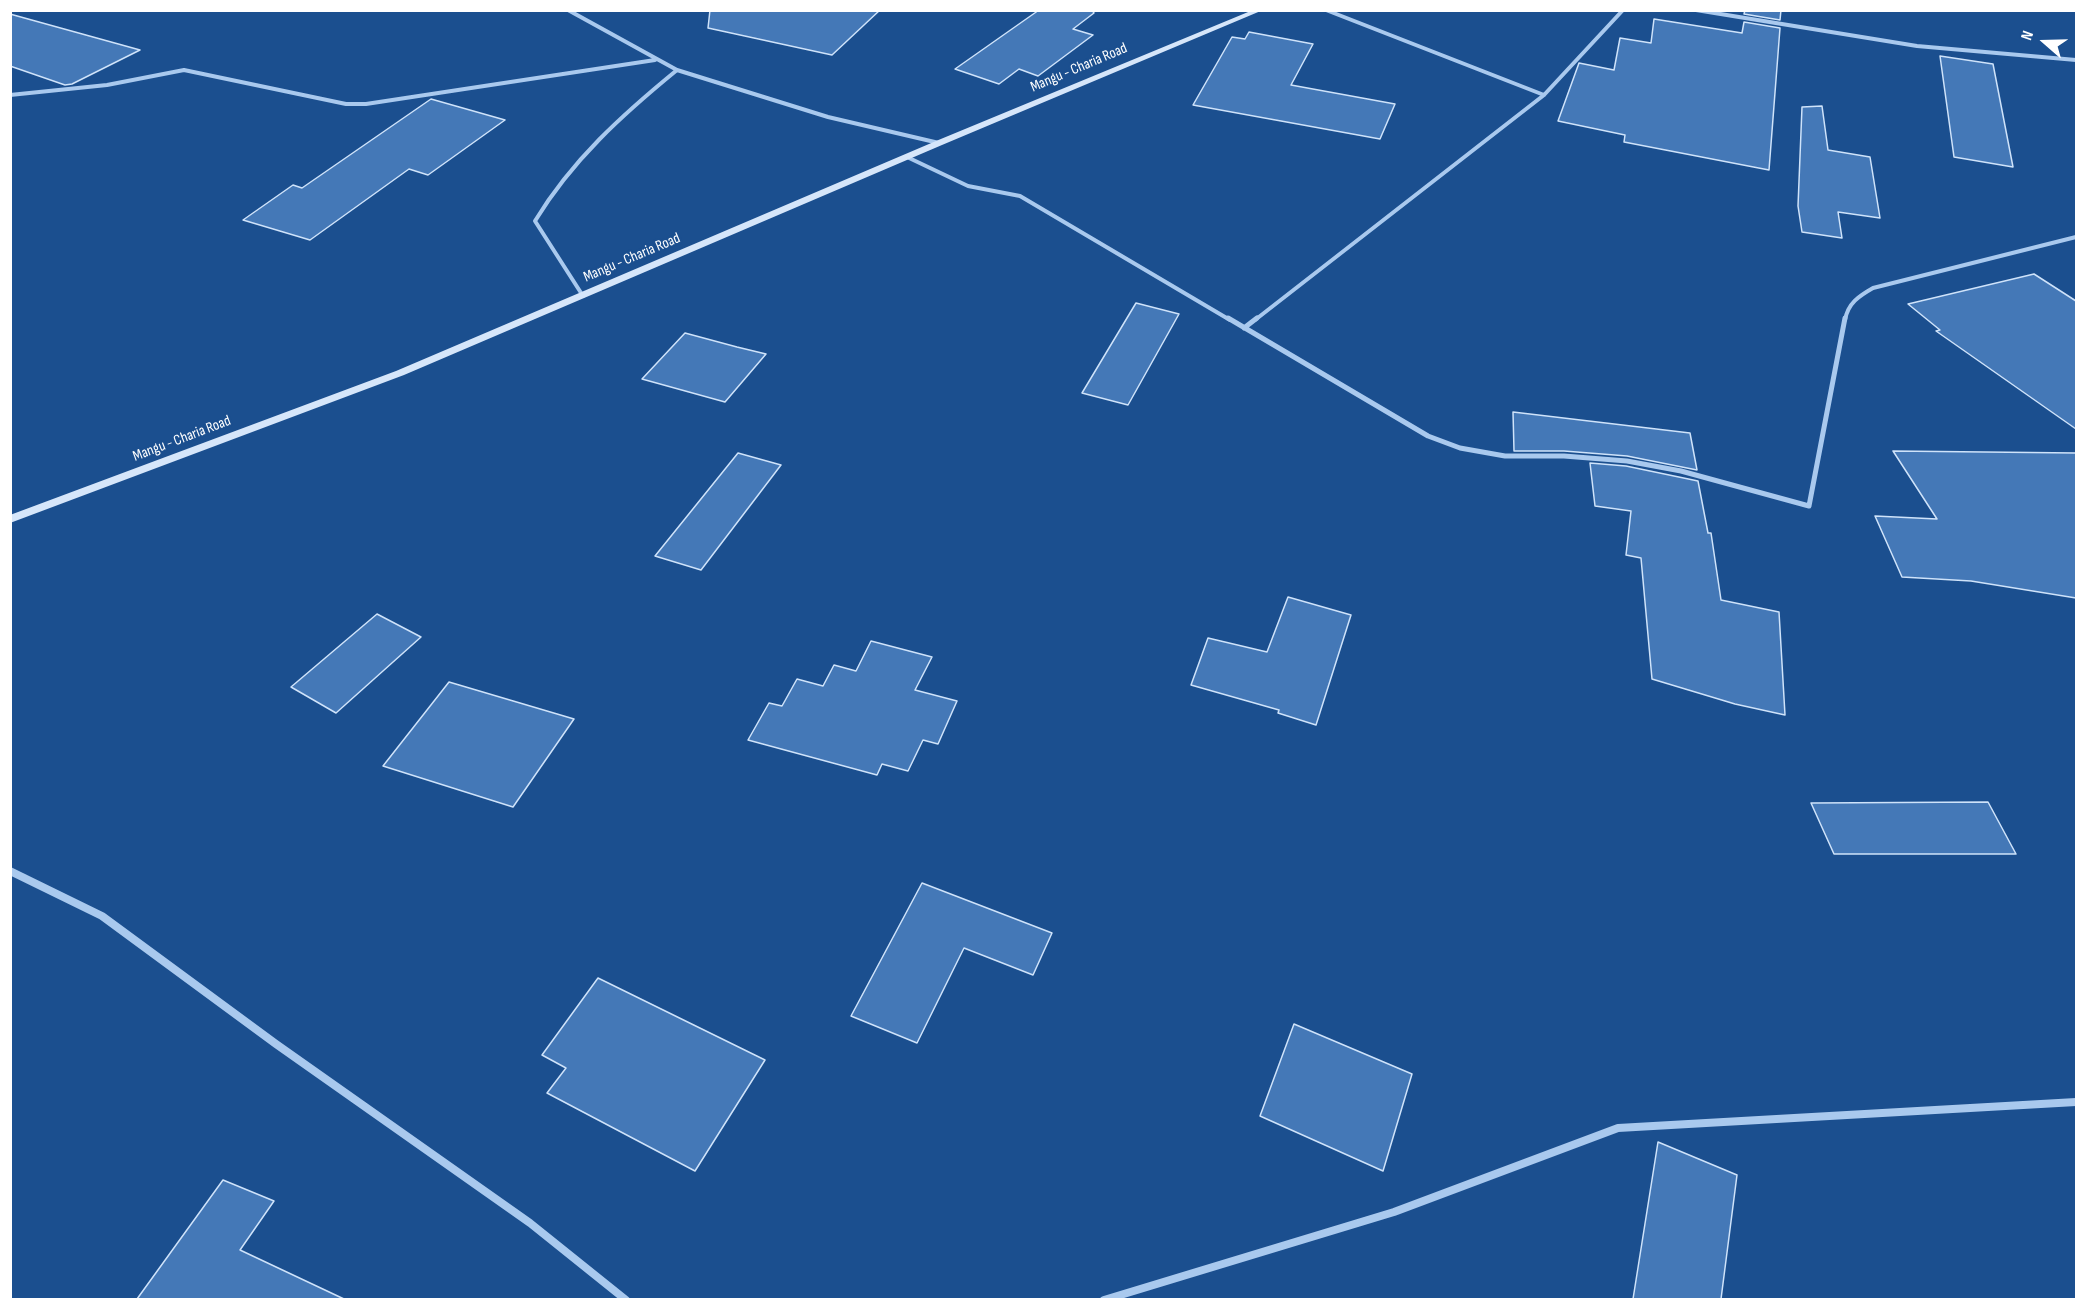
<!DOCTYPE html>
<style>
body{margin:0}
#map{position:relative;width:2087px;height:1310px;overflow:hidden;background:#1b4f8f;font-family:"Sofia Sans Condensed",sans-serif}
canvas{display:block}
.frame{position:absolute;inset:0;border:12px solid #fff;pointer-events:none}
.north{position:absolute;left:2015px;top:12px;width:60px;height:60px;-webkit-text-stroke:4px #1b4f8f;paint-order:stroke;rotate:290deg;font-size:16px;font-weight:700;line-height:24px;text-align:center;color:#fff}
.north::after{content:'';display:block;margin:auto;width:21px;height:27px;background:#fff;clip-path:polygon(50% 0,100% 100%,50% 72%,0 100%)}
</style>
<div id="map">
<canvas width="2087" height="1310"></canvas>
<div class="frame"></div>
<div class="north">N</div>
</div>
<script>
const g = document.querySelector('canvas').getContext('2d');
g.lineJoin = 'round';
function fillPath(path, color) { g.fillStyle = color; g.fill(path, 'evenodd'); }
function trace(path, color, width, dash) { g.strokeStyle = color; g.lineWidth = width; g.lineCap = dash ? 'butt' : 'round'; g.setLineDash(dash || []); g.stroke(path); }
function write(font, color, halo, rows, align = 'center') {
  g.font = font + ' "Sofia Sans Condensed",sans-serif'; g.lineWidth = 4.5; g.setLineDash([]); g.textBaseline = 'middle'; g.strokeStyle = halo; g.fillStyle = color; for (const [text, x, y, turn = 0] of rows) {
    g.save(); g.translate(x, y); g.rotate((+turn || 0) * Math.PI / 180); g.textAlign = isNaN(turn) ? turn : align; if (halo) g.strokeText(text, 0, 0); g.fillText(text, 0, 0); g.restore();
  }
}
const building = new Path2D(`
 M710,10h170l-48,45 -124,-27z
 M1039,10h53l2,3 -21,16 20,6 -55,41 -19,-7 -20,15 -44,-15z
 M1745,10h36l-1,10 -36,-6z
 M10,14l130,36 -68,34 -7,1 -55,-19z
 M1654,19l88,14 2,-11 36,6 -11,142 -145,-28 1,-7 -67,-14 21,-58 35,7 6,-32 31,5z
 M1249,32l64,12 -22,41 104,19 -15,35 -187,-34 39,-68 13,2z
 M1940,56l53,8 20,103 -59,-10z
 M431,99l74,21 -77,55 -19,-6 -99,71 -67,-20 50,-35 9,3z
 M1822,106l6,44 42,7 10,61 -42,-6 4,26 -40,-6 -4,-26 4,-99z
 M2034,274l42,27v128l-140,-98 4,-1 -32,-26z
 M1136,303l43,11 -51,91 -46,-12z
 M685,333l52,14 29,7 -41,48 -83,-23z
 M1513,412l177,21 7,37 -70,-14 -63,-5h-50z
 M1893,451l183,2v145l-105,-17 -69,-4 -27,-61 62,3z
 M738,453l43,12 -80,105 -46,-14z
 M1590,463l36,3 72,15 10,52h3l10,67 58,12 6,103 -50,-11 -83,-25 -11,-121 -15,-3 5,-44 -36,-5z
 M1288,597l63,18 -35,110 -38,-12 1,-3 -88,-25 17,-47 59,14z
 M377,614l44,23 -85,76 -45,-26z
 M871,641l61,16 -17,33 42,11 -19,43 -15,-4 -15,31 -26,-7 -5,11 -129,-35 21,-37 13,3 15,-27 26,7 11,-21 22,6z
 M449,682l125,37 -61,88 -130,-41z
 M1988,802l28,52h-182l-23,-51z
 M922,883l130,50 -19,42 -69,-27 -47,95 -66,-27z
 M598,978l167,82 -70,111 -148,-78 19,-25 -24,-13z
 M1294,1024l118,50 -29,97 -123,-55z
 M1658,1142l79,33 -16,124h-88z
 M223,1180l51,21 -34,49 104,49h-207z`);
const streetFar2 = new Path2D(`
 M568,10l109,60 151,47 111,26
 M1326,10l218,85
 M1696,10l221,36 159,14
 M10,95l97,-10 77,-15 162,34h20l289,-44
 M907,157l61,29 52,10 210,124
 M583,296l-48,-75c37,-61 87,-106 142,-151
 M1255,320l289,-225 79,-85
 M1845,320c3,-17 14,-24 28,-32l203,-51`);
const streetFar1 = new Path2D(`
 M1228,318l200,118 32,12 45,8h59l63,5 54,10 128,35 36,-188
 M1244,328l13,-10`);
const street = new Path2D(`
 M10,871l92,45 174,128 254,179 96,77
 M1104,1300l290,-88 224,-84 458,-26`);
const secondary = new Path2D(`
 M1253,10h10l-321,135 -538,230 -394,148v-8l386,-144 540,-230z`);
const farStreetnames = [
 ["Mangu - Charia Road",1079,68,-23],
 ["Mangu - Charia Road",632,258,-23],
 ["Mangu - Charia Road",182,439,-21]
];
fillPath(building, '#4478b7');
trace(building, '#cfe3fa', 1.5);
trace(streetFar2, '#a9c9ee', 4);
trace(streetFar1, '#a9c9ee', 5);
trace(street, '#a9c9ee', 8);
fillPath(secondary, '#d6e6fa');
write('15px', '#fff', '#1b4f8f', farStreetnames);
</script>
